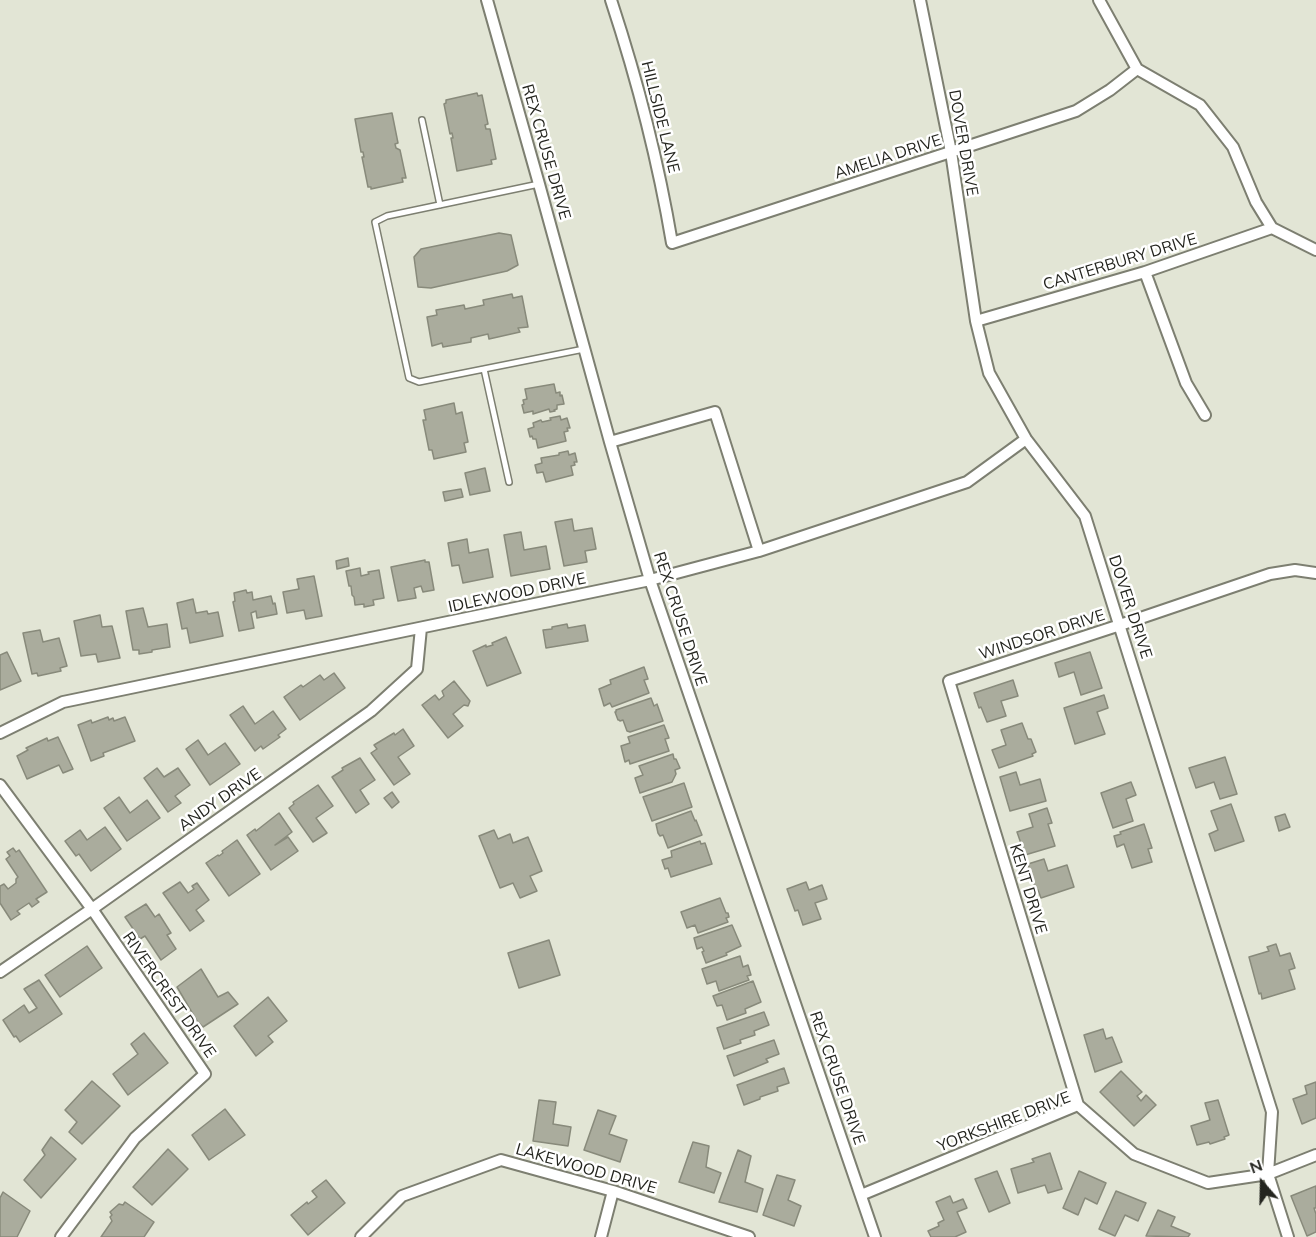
<!DOCTYPE html>
<style>
body{margin:0}
#map{position:relative;width:1316px;height:1237px;overflow:hidden;background:#e2e5d5;font-family:Mulish,sans-serif}
canvas{display:block}
.north{position:absolute;left:1232px;top:1153px;width:60px;height:60px;-webkit-text-stroke:4px #fff;paint-order:stroke;rotate:340deg;font-size:16px;font-weight:700;line-height:24px;text-align:center;color:#24251f}
.north::after{content:'';display:block;margin:auto;width:21px;height:27px;background:#24251f;clip-path:polygon(50% 0,100% 100%,50% 72%,0 100%)}
</style>
<div id="map">
<canvas width="1316" height="1237"></canvas>
<div class="north">N</div>
</div>
<script>
const g = document.querySelector('canvas').getContext('2d');
g.lineJoin = 'round';
function fillPath(path, color) { g.fillStyle = color; g.fill(path, 'evenodd'); }
function trace(path, color, width, dash) { g.strokeStyle = color; g.lineWidth = width; g.lineCap = dash ? 'butt' : 'round'; g.setLineDash(dash || []); g.stroke(path); }
function write(font, color, halo, rows, align = 'center') {
  g.font = font + ' Mulish,sans-serif'; g.lineWidth = 5; g.setLineDash([]); g.textBaseline = 'middle'; g.strokeStyle = halo; g.fillStyle = color; for (const [text, x, y, turn = 0] of rows) {
    g.save(); g.translate(x, y); g.rotate((+turn || 0) * Math.PI / 180); g.textAlign = isNaN(turn) ? turn : align; if (halo) g.strokeText(text, 0, 0); g.fillText(text, 0, 0); g.restore();
  }
}
const building = new Path2D(`
 M477,93l1,3 4,-1 6,29 -3,1 1,4h4l6,30 -5,1 1,4 -35,7 -6,-33h2l-1,-5 -2,1 -6,-30 2,-1v-3z
 M392,113l6,30 -3,1 1,4 4,2 6,28h-4l1,4 -32,7v-2h-3l-6,-30h2l-1,-5h-2l-6,-33z
 M499,233l12,2 7,30 -11,6 -76,17 -13,-1 -4,-30 7,-8z
 M512,294l1,4 9,-2 6,31 -10,1 2,4 -31,7 -1,-5 -17,4v4l-28,5 -1,-4 -10,3 -5,-29 10,-2 -1,-5 28,-5 1,4 19,-4 -1,-5z
 M554,384l2,9 4,-1v4l2,-1 2,9 -7,1v4l-3,1 1,1 -5,1 -1,-3 -16,5v-3l-9,2 -2,-8 2,-1 -1,-4 4,-1 -2,-10z
 M454,403l2,11 6,-2 6,30 -4,1 2,9 -32,7 -2,-9h-3l-6,-30h3l-2,-10z
 M560,416l1,4 6,-2 3,10h-3l1,3 -4,1 2,9 -28,7 -2,-9h-3l-1,-3 -2,1 -2,-8 6,-2 -1,-4 8,-3 1,2 9,-2 -1,-2z
 M568,451l1,4 6,-2 2,9h-3l1,3 -4,1 2,9 -27,7 -3,-10 -6,1 -2,-8 7,-2 -1,-5 18,-3v-2z
 M485,468l5,23 -20,4 -5,-22z
 M461,489l2,8 -18,4 -2,-9z
 M572,519l2,12 18,-3 4,21 -11,2 2,11 -23,4 -9,-44z
 M521,532l3,18 22,-4 4,23 -39,7 -7,-41z
 M467,539l2,14 19,-4 5,28 -30,6 -4,-18 -7,1 -4,-23z
 M348,558l1,8 -12,3 -1,-8z
 M425,560v2h4l5,28 -11,2 -2,-6 -7,2 2,10 -18,3 -7,-34z
 M360,568l1,8 8,-2 -1,-2 11,-2 5,28 -11,2 1,5 -10,2v-3l-9,1 -1,-8 -2,-2 -1,-9h-2l-3,-15z
 M314,576l8,40 -16,3 -2,-9 -17,3 -4,-21 16,-3 -2,-10z
 M246,590l1,3 5,-1 1,8 18,-4 2,8 2,-1 2,11 -20,4 -1,-7 -5,2 3,15 -15,3 -6,-29 2,-1 -1,-8z
 M193,599l3,14 11,-2 1,3 10,-2 5,24 -33,7 -3,-15 -5,1 -5,-26z
 M143,608l5,19 19,-3 3,23 -18,3v2l-13,2v-4h-6l-7,-39z
 M100,615l2,12 10,-1 8,32 -22,4 -2,-8 -15,2 -7,-35z
 M567,624l1,4 17,-3 3,16 -42,7 -3,-18 9,-1v-2z
 M40,630l3,12 16,-4 8,28 -7,2 1,3 -23,5 -1,-3 -5,1 -9,-41z
 M506,637l15,36 -34,13 -14,-35 13,-6v2l7,-2 -1,-2z
 M7,652l14,29 -21,9v-35z
 M1090,652l12,36 -21,7 -7,-23 -15,5 -4,-14z
 M644,667l4,12 -4,1 5,13 -37,14 -2,-4 -6,3 -5,-17 12,-5 -1,-4z
 M334,673l11,15 -45,32 -16,-23 17,-12 2,2 17,-12 4,5z
 M1013,680l5,16 -17,5 5,15 -19,6 -6,-15 -2,1 -5,-15z
 M454,681l16,20 -2,5 -4,-1 -11,9 10,12 -15,12 -26,-33 13,-10 4,5 5,-4 -2,-5z
 M1104,695l4,13 -11,4 8,22 -30,10 -11,-36z
 M651,698l3,8 3,-2 6,17 -33,11 -3,-1 -4,-11 -3,1 -1,-1h-1l-3,-8h1v-2z
 M243,706l12,18 18,-13 13,18 -8,6 2,2 -17,12 -2,-3 -6,5 -25,-36z
 M108,717l1,3 4,-2 1,3 11,-4 10,24 -32,12 1,3 -13,5 -13,-36 13,-5 1,3z
 M1022,723l6,16h3l5,13 -4,2 1,2 -34,12 -7,-18 14,-5 -5,-15z
 M664,725l5,13 -4,1 4,12 -39,13 -1,-4 -4,2 -4,-16 9,-3 -2,-6z
 M403,729l11,17 -16,11 12,17 -16,11 -23,-32 6,-4 -3,-4 20,-12 1,2z
 M58,737l15,32 -10,4 -4,-8 -32,14 -10,-23 11,-6 -2,-2 21,-10 1,3z
 M198,740l10,15 17,-12 15,21 -30,21 -24,-36z
 M673,754l1,5h2l4,9 -5,2 1,4 -4,8 -32,11 -5,-15 8,-3 -4,-9z
 M1225,757l12,37 -17,5 -6,-17 -18,6 -7,-20z
 M360,758l15,22 -15,10 9,14 -13,9 -24,-36 11,-7 -1,-2z
 M157,768l7,9 14,-9 12,17 -15,11 6,7 -13,9 -24,-34z
 M1016,772l4,13 20,-6 6,22 -36,10 -10,-34z
 M1131,782l5,13 -10,4 7,22 -20,7 -12,-35z
 M684,783l8,24 -40,14 -9,-24z
 M318,785l15,21 -17,12 11,15 -14,9 -24,-34 5,-4 -1,-2z
 M392,792l7,10 -7,6 -8,-10z
 M119,797l11,16 17,-13 13,18 -33,23 -23,-33z
 M1231,804l13,37 -29,10 -6,-17 9,-4 -7,-19z
 M1047,808l5,15 -4,1 7,22 -30,9 -8,-23 16,-5 -4,-13z
 M691,811l4,10 1,-1 6,15 -34,13 -5,-13 -3,1 -2,-3 -2,-9z
 M279,813l13,19 -17,13 13,-8 10,14 -27,19 -24,-35 8,-6 1,2z
 M1285,814l5,13 -11,4 -4,-14z
 M1144,824l8,24 -4,1 4,13 -20,6 -8,-24 -7,3 -3,-11 7,-2 -1,-2z
 M105,827l16,22 -30,22 -12,-17 -3,2 -11,-15 15,-11 7,10z
 M494,830l4,9 12,-5 3,9 15,-6 14,34 -12,5 7,15 -17,7 -7,-15 -13,5 -21,-52z
 M237,840l23,34 -31,22 -23,-33 12,-8 1,1 4,-3 -1,-2z
 M700,841l1,3 4,-1 7,21 -41,13 -3,-9 -3,1 -3,-9 10,-3 -1,-6z
 M13,848l3,4 3,-2 28,42 -11,7 3,3 -7,5 -3,-4 -12,8 3,3 -9,6 -11,-17v-17l4,-2 4,5 8,-6v-4l2,-2 -12,-18 4,-3 -3,-4z
 M1044,859l4,12 19,-6 7,22 -33,11 -3,-8h-2l-8,-26z
 M180,882l8,11 6,-4 -2,-3 5,-3 12,17 -13,10 8,11 -14,10 -27,-38z
 M806,882l3,8 13,-5 5,14 -12,4 6,16 -18,6 -5,-15 -3,1 -8,-22z
 M720,898l6,15h2l1,4 -3,1 2,4 -30,11 -3,-8 -8,3 -6,-16z
 M146,904l9,13 4,-3 12,19 -4,2 9,14 -15,11 -16,-24 -5,3 -15,-22z
 M732,925l9,21 -15,7 1,2 -21,8 -4,-11 2,-1 -2,-4 -5,2 -3,-11z
 M549,940l11,35 -41,13 -11,-35z
 M1276,944l4,12 10,-3 5,15 -6,2 6,19 -33,10 -1,-6 -2,1 -10,-37 20,-6 -2,-4z
 M87,946l15,22 -42,29 -15,-22z
 M740,956l3,11 5,-2 3,10 -4,1 2,4 -30,11 -3,-10 -9,3 -5,-15z
 M201,969l17,28 10,-5 10,12 -35,23 -6,-6 -20,-34z
 M39,980l23,34 -42,28 -4,-6 -2,1 -11,-17 21,-15 5,8 8,-5 -13,-19z
 M753,981l8,21 -16,7 1,4 -19,7 -5,-15 -5,1 -4,-10z
 M268,997l19,24 -19,15 5,6 -17,14 -22,-30z
 M764,1012l5,13 -15,6 1,4 -15,5 1,3 -17,6 -7,-21z
 M1103,1029l3,10 6,-2 10,25 -27,10 -11,-37z
 M144,1033l24,30 -40,32 -15,-21 25,-20 -7,-10z
 M774,1040l5,14 -13,5 2,3 -34,14 -7,-20z
 M784,1068l5,15 -12,4 1,4 -18,6v2l-16,6 -7,-20z
 M1121,1071l21,21 -5,4 4,5 5,-6 10,10 -22,21 -34,-34z
 M92,1081l28,25 -38,38 -13,-12 8,-10 -12,-12z
 M1316,1082v36l-14,6 -9,-25 14,-5 -2,-8z
 M539,1100l17,2 -3,22 18,3 -3,19 -35,-5z
 M1218,1100l11,35 -5,2 1,2 -15,5 -1,-2 -12,3 -6,-19 19,-6 -5,-17z
 M225,1109l20,26 -36,25 -17,-25z
 M598,1110l18,6 -7,18 18,6 -7,22 -36,-12z
 M51,1137l25,22 -35,39 -17,-18 21,-25 -3,-5z
 M693,1142l16,4 -3,21 15,6 -7,20 -35,-11z
 M168,1149l20,20 -36,36 -19,-18z
 M738,1150l13,6 -6,26 18,7 -6,23 -38,-10z
 M1050,1153l12,36 -14,4 -3,-8 -27,8 -7,-24 23,-7 -2,-3z
 M997,1171l13,32 -21,9 -14,-33z
 M1079,1171l27,12 -9,21 -12,-6 -7,17 -15,-7z
 M777,1175l18,5 -7,20 13,6 -7,20 -31,-11z
 M326,1180l19,23 -37,32 -17,-20 16,-13 1,2 9,-7 -5,-6z
 M1316,1186v22h-2l2,6v18l-9,4 -16,-40z
 M1116,1191l30,12 -8,18 -13,-6 -10,21 -16,-7z
 M3,1192l27,19 -13,26h-17v-39z
 M950,1196l3,7 10,-4 4,9 -10,4 9,20 -11,5h-24l-3,-6 11,-5 -1,-3 6,-3 -8,-18z
 M125,1202l29,20 -10,15h-43l11,-16 -2,-4 2,-2 -2,-3 9,-8 4,1z
 M1158,1210l17,7 -4,9 19,8 -2,3 -42,-1z`);
const lane = new Path2D(`
 M422,120l18,85
 M539,184l-152,32 -12,6 34,156 10,4 165,-33
 M484,369l25,113`);
const street = new Path2D(`
 M487,0l52,184 71,258 40,138 225,657
 M611,0c26,79 47,160 61,243l404,-132 34,-21 27,-21
 M920,0l31,152 25,169 13,52 37,66 59,77 187,596 -4,62 20,63
 M1099,0l38,69 63,36 33,42 23,55 16,26 44,22
 M1145,272l41,111 19,32
 M976,321l169,-49 127,-44
 M610,442l105,-30 44,139
 M0,733l63,-31 587,-122 109,-29 208,-69 59,-43
 M0,785l92,124 113,165 -70,64 -74,99
 M0,972l92,-63 279,-198 46,-42 4,-41
 M1078,1105l-129,-424 171,-56 150,-51 25,-4 21,3
 M1078,1105l56,49 74,29 60,-9 48,-19
 M861,1195l217,-90
 M361,1237l41,-41 99,-36 112,31 136,46
 M601,1237l12,-46`);
const streetNames = [
 ["HILLSIDE LANE",660,117,76],
 ["DOVER DRIVE",963,143,80],
 ["REX CRUSE DRIVE",546,152,74],
 ["AMELIA DRIVE",888,157,-18],
 ["CANTERBURY DRIVE",1120,262,-17],
 ["IDLEWOOD DRIVE",517,593,-12],
 ["DOVER DRIVE",1130,607,72],
 ["REX CRUSE DRIVE",680,619,72],
 ["WINDSOR DRIVE",1042,635,-18],
 ["ANDY DRIVE",220,800,-35],
 ["KENT DRIVE",1028,889,73],
 ["RIVERCREST DRIVE",169,995,55],
 ["REX CRUSE DRIVE",837,1078,71],
 ["YORKSHIRE DRIVE",1004,1122,-21],
 ["LAKEWOOD DRIVE",586,1169,16]
];
fillPath(building, '#aaac9d');
trace(building, '#888a7b', 1.5);
trace(lane, '#7d7f71', 8);
trace(street, '#7d7f71', 14);
trace(lane, '#fff', 5);
trace(street, '#fff', 10);
write('16px', '#24251f', '#fff', streetNames);
</script>
